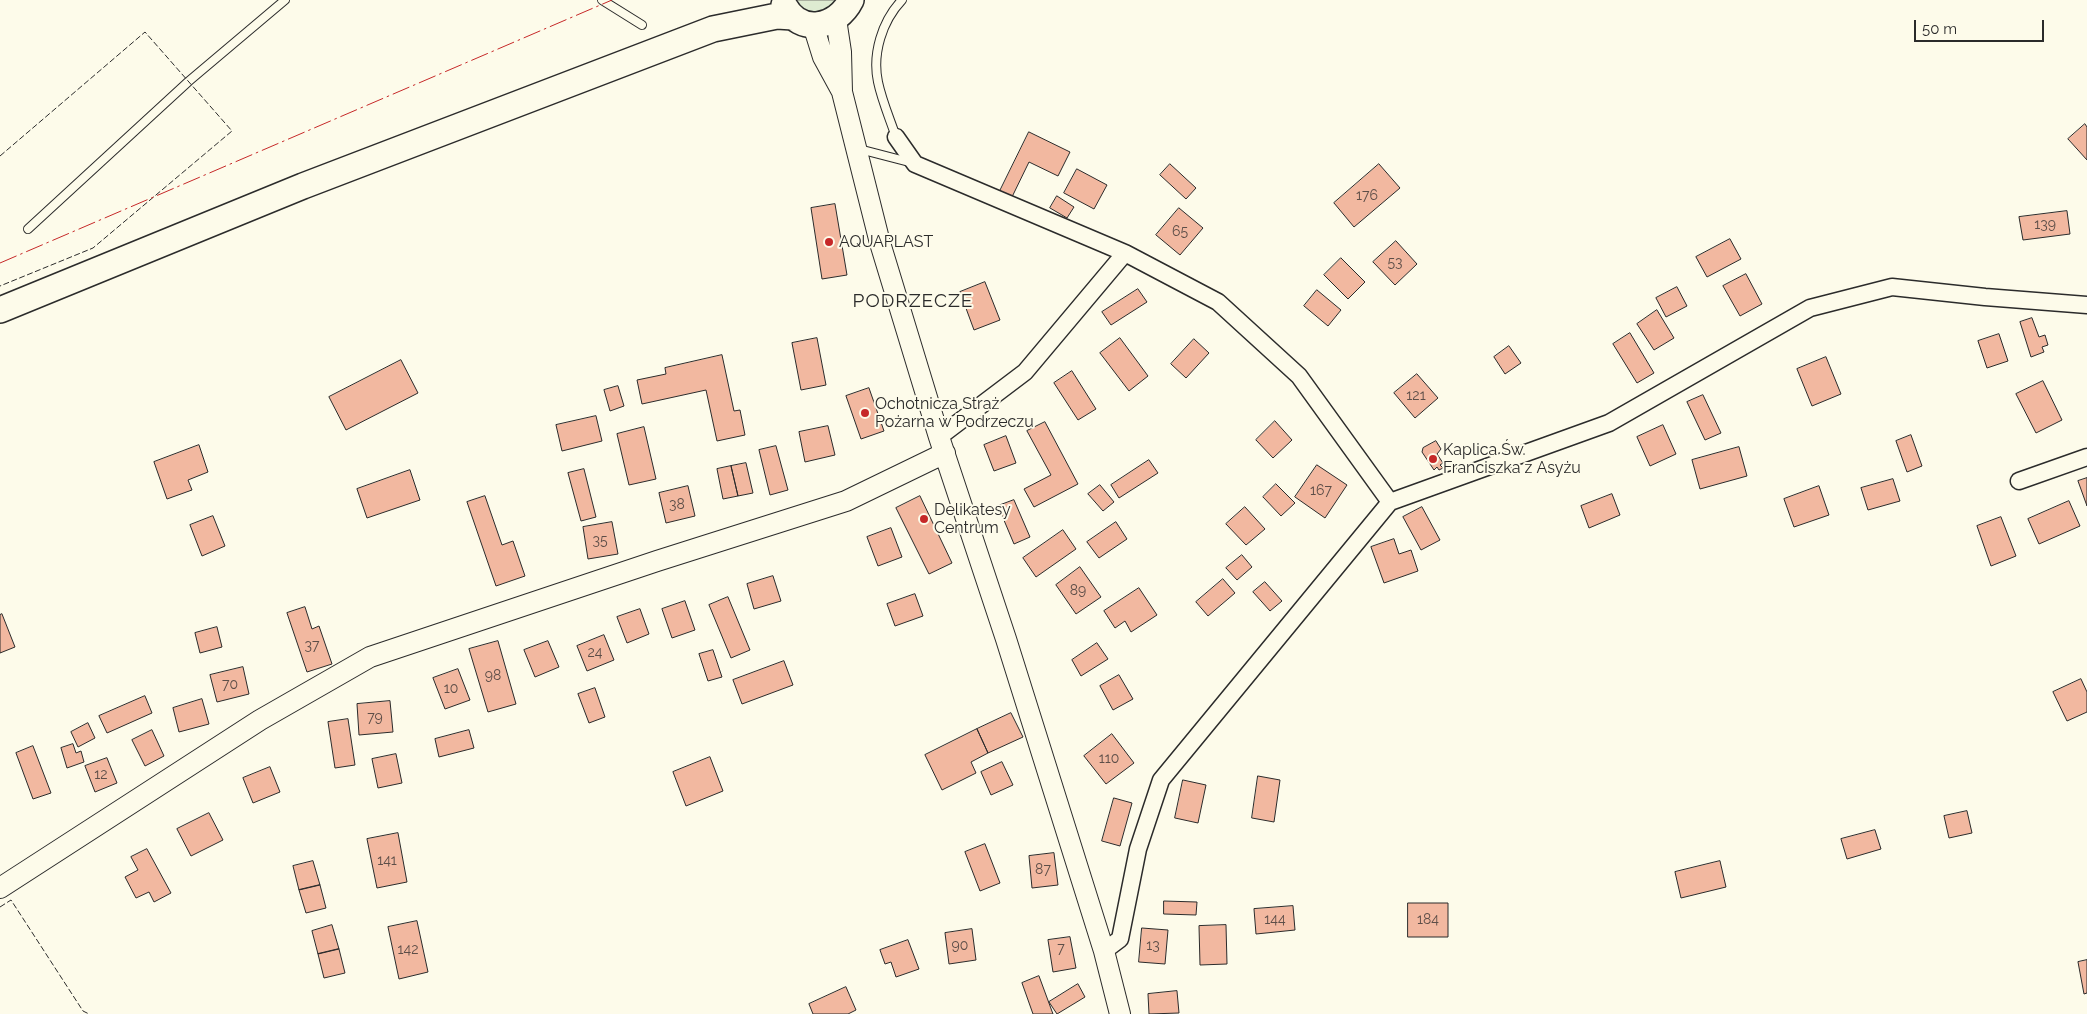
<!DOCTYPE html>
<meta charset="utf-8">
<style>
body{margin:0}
#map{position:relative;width:2087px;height:1014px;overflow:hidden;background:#fdfbea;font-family:Raleway,sans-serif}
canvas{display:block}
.scale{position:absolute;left:1914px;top:20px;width:130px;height:22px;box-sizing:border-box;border:2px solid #2b2b2b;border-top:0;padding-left:6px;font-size:15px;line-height:18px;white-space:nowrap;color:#2b2b2b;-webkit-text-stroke:4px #fdfbea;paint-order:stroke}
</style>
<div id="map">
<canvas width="2087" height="1014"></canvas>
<div class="scale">50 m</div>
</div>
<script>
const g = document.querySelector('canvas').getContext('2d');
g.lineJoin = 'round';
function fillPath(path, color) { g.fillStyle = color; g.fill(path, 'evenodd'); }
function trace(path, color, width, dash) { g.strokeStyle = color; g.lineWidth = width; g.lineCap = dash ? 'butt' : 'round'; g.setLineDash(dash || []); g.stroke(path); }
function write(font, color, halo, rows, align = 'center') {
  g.font = font + ' Raleway,sans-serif'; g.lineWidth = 4; g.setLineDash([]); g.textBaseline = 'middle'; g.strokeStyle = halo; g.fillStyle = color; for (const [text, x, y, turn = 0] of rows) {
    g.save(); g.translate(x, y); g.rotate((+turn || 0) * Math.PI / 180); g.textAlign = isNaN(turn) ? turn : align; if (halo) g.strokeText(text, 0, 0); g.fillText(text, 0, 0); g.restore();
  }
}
const green = new Path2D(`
 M791,0h49l-4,7 -25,8z`);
const building = new Path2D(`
 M2085,124l2,3v33l-19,-21z
 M1029,132l41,20 -12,24 -29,-14 -18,37 -12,-6z
 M1170,164l26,24 -10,11 -26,-24z
 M1379,164l21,24 -46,39 -20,-24z
 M1077,169l30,16 -13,24 -30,-16z
 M1057,196l17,11 -7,11 -17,-10z
 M835,204l12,71 -25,4 -11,-71z
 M1179,208l24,20 -23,27 -24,-20z
 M2067,211l3,23 -47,6 -4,-23z
 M1730,239l11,20 -34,18 -11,-20z
 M1396,241l21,23 -22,21 -22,-23z
 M1341,258l24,24 -17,17 -24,-24z
 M1746,274l16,30 -22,12 -17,-30z
 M985,282l15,38 -26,10 -14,-38z
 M1677,287l10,19 -21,11 -10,-19z
 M1138,289l9,13 -36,23 -9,-13z
 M1317,290l24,20 -13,16 -24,-20z
 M1657,310l17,28 -20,12 -17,-26z
 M2032,318l7,19 6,-2 3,10 -6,2 2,5 -13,5 -11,-35z
 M1630,333l24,40 -17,10 -24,-39z
 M1999,334l9,27 -21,7 -9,-27z
 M817,338l9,47 -25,5 -9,-47z
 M1120,338l28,38 -19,15 -29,-38z
 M1194,339l15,14 -23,25 -15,-14z
 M1509,346l12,17 -16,11 -11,-17z
 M722,355l12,56 6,-1 5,25 -28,6 -11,-51 -64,14 -5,-24 29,-6 -1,-6z
 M1826,357l15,37 -29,12 -15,-37z
 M401,360l17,33 -72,37 -17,-33z
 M1072,371l24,38 -18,11 -24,-37z
 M1417,374l21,24 -23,20 -21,-25z
 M2043,381l19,39 -26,13 -20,-39z
 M618,386l6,20 -14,5 -6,-21z
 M869,388l15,43 -23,8 -15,-43z
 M1703,395l18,38 -16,7 -18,-38z
 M596,416l6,25 -40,10 -6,-26z
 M1275,421l17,19 -19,18 -17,-18z
 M1045,422l33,62 -44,23 -10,-18 27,-14 -24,-44z
 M1663,425l13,29 -26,12 -13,-29z
 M828,426l7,29 -30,7 -6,-30z
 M644,427l12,52 -27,6 -12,-51z
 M1911,435l11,31 -15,6 -11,-31z
 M1006,436l10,27 -22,8 -10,-26z
 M1436,441l5,8 -4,5 6,9 -3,2 3,3 -4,2 -2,-3 -3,3 -12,-18 1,-4z
 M199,445l9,27 -20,8 4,10 -25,9 -13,-37z
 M776,446l12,44 -18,5 -11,-45z
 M1739,447l8,29 -47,13 -8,-29z
 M1149,460l9,13 -39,25 -8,-13z
 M746,463l7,30 -15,3 -7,-30z
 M1317,465l30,20 -22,33 -30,-21z
 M731,466l7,30 -15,3 -6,-30z
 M584,469l12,48 -15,4 -13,-48z
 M410,470l10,30 -53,18 -10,-29z
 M2087,478v28l-9,-25z
 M1893,479l7,22 -32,9 -7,-22z
 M1276,484l19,19 -14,13 -18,-19z
 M1100,485l14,17 -11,9 -15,-17z
 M688,486l7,30 -29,7 -7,-30z
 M1819,486l10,29 -35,12 -10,-28z
 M1612,494l8,21 -31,13 -8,-22z
 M485,496l17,49 11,-4 12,35 -29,10 -29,-84z
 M920,496l32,67 -23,11 -33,-66z
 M1014,500l16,37 -16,7 -16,-38z
 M2069,501l11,25 -41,18 -11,-25z
 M1245,507l20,22 -19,16 -20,-21z
 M1422,507l18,33 -19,10 -18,-33z
 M213,516l12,30 -23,10 -12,-31z
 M2001,517l15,39 -25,10 -14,-40z
 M612,522l6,32 -30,5 -5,-32z
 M1116,522l11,17 -28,19 -12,-16z
 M891,528l11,29 -24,9 -11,-29z
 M1063,530l13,19 -40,28 -13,-19z
 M1394,539l5,15 12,-4 7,21 -34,12 -13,-36z
 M1242,555l10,12 -15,13 -11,-12z
 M1080,567l21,30 -25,17 -20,-29z
 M773,576l8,25 -27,8 -7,-25z
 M1223,579l12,14 -27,23 -12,-14z
 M1265,582l17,19 -12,10 -17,-19z
 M1139,588l18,27 -26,17 -6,-11 -10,7 -11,-17z
 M915,594l8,22 -28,10 -8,-22z
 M728,597l22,53 -19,8 -22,-53z
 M685,601l10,29 -23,8 -10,-29z
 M305,607l7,22 7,-3 13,38 -25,8 -20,-59z
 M640,609l9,25 -22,9 -10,-26z
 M2,614l13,33 -15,6v-38z
 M217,627l5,20 -22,6 -5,-20z
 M604,635l10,25 -27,11 -10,-25z
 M498,641l18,63 -28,8 -19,-63z
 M548,641l11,26 -24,10 -11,-27z
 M1097,643l11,16 -27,17 -9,-16z
 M713,650l9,27 -14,4 -9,-27z
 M784,661l9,24 -51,19 -9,-24z
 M243,667l6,27 -32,8 -7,-27z
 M458,669l12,31 -25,9 -12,-31z
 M1119,675l14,24 -20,11 -13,-24z
 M2081,679l6,13v20l-20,9 -14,-29z
 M595,688l10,29 -16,6 -11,-29z
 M145,696l7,17 -45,20 -8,-17z
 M202,699l7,25 -30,8 -6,-24z
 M390,701l3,31 -34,3 -2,-31z
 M1011,713l12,24 -35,16 -11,-24z
 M348,719l7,46 -20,3 -7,-46z
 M88,723l7,15 -17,9 -7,-15z
 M977,729l11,24 -17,9 5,11 -34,17 -17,-35z
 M152,730l12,26 -19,10 -13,-26z
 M469,730l5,18 -35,9 -4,-18z
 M1112,734l22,29 -28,21 -22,-28z
 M73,744l3,9 5,-2 3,11 -17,6 -6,-20z
 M33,746l18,47 -18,6 -17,-46z
 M396,754l6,29 -24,5 -6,-29z
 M710,757l13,34 -37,15 -13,-34z
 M107,758l10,25 -22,9 -10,-26z
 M1002,762l11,23 -22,10 -10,-23z
 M270,767l10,25 -27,11 -10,-25z
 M1258,776l22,4 -6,42 -22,-4z
 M1183,780l23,5 -8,38 -23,-5z
 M1114,798l18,5 -12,43 -18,-5z
 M1967,811l5,22 -23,5 -5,-22z
 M209,813l14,27 -32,16 -14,-27z
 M1875,830l6,19 -34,10 -6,-20z
 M398,833l9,49 -30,6 -10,-49z
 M985,844l15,39 -20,8 -15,-39z
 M147,849l24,44 -17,9 -5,-10 -13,6 -11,-21 13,-7 -7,-13z
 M1054,853l4,32 -26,3 -3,-32z
 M313,861l7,24 -21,5 -6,-24z
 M1720,861l6,26 -45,11 -6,-26z
 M320,885l6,23 -20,5 -7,-23z
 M1164,901l33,1 -1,13 -32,-1z
 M1408,903h40v34h-40z
 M1293,906l2,24 -39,4 -2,-25z
 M417,921l11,51 -29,7 -11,-52z
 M332,925l7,24 -21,5 -6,-23z
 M1226,925l1,39 -27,1 -1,-39z
 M1142,928l26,2 -3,34 -26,-2z
 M972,929l4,31 -27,4 -4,-31z
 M1070,937l6,31 -23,4 -5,-32z
 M908,940l11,29 -23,8 -5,-15 -6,2 -5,-14z
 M339,949l6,24 -21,5 -6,-24z
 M2087,960v33l-3,1 -6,-32z
 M1039,976l14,38h-20l-11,-31z
 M1078,984l7,13 -28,17 -8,-12z
 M846,987l10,23 -8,4h-35l-4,-10z
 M1177,991l2,22 -30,1 -1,-20z`);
const service = new Path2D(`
 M602,0l40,25
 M896,137c-6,-18 -14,-36 -18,-55 -6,-28 4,-61 24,-82
 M859,149l54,14
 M28,229l161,-148 96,-81`);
const minor = new Path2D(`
 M896,137l19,27 210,89 -100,119 -86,65
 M1125,253l93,49 81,74 91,126
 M2019,481l68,-24
 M1104,951l16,-12 18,-90 23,-69 229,-278 219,-79 201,-115 82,-21 93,10 102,8`);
const tertiary = new Path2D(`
 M836,19l5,33 1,40 38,151 59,194 67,202 98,312 16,63
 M813,25l10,32 18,33
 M0,888l260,-168 110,-63 287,-96 189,-60 99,-48`);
const primary = new Path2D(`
 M784,5c16,31 53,23 67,-5
 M0,310l303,-124 410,-157 64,-13 16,1`);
const fence = new Path2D(`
 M0,156l145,-124 87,99 -139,117 -93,38
 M0,907l11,-7 72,111 6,3`);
const power = new Path2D(`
 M0,263l612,-263`);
const markers = [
 [829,242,5,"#c62828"],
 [865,413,5,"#c62828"],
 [1433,459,5,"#c62828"],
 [924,519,5,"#c62828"]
];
const numberNames = [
 ["176",1367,196],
 ["139",2045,225],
 ["65",1180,232],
 ["53",1395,263],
 ["121",1416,396],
 ["167",1321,491],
 ["38",677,505],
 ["35",600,541],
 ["89",1078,591],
 ["37",312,646],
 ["24",595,653],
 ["98",493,676],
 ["70",230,685],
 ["10",451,689],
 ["79",375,718],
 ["110",1109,759],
 ["12",101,775],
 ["141",387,861],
 ["87",1043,870],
 ["144",1275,920],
 ["184",1428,920],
 ["90",960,946],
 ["13",1153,946],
 ["7",1061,949],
 ["142",408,950]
];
const poiNames = [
 ["AQUAPLAST",839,242],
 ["Ochotnicza Straż",875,404],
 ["Pożarna w Podrzeczu",875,422],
 ["Kaplica Św.",1443,450],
 ["Franciszka z Asyżu",1443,468],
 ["Delikatesy",934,510],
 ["Centrum",934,528]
];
const quarterNames = [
 ["PODRZECZE",913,301]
];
fillPath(green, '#deebd1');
trace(green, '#74746e', 1);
fillPath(building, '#f2b8a0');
trace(building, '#2b2b2b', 1);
trace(service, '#2b2b2b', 10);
trace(minor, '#2b2b2b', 19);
trace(tertiary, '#2b2b2b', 22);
trace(primary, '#2b2b2b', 28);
trace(service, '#fdfbea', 8);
trace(minor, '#fdfbea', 16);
trace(tertiary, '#fdfbea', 20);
trace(primary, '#fdfbea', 25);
trace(fence, '#2b2b2b', 1, [6, 2.5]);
trace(power, '#c62828', 1, [18, 4, 2.5, 4]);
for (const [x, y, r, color] of markers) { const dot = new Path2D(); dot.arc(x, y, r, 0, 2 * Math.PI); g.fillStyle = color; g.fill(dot); trace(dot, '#fdfbea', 2); }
write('14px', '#5d4e48', null, numberNames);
write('16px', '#2b2b2b', '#fdfbea', poiNames, 'left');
g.letterSpacing = '1px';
write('19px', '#2b2b2b', '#fdfbea', quarterNames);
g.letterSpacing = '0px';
</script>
